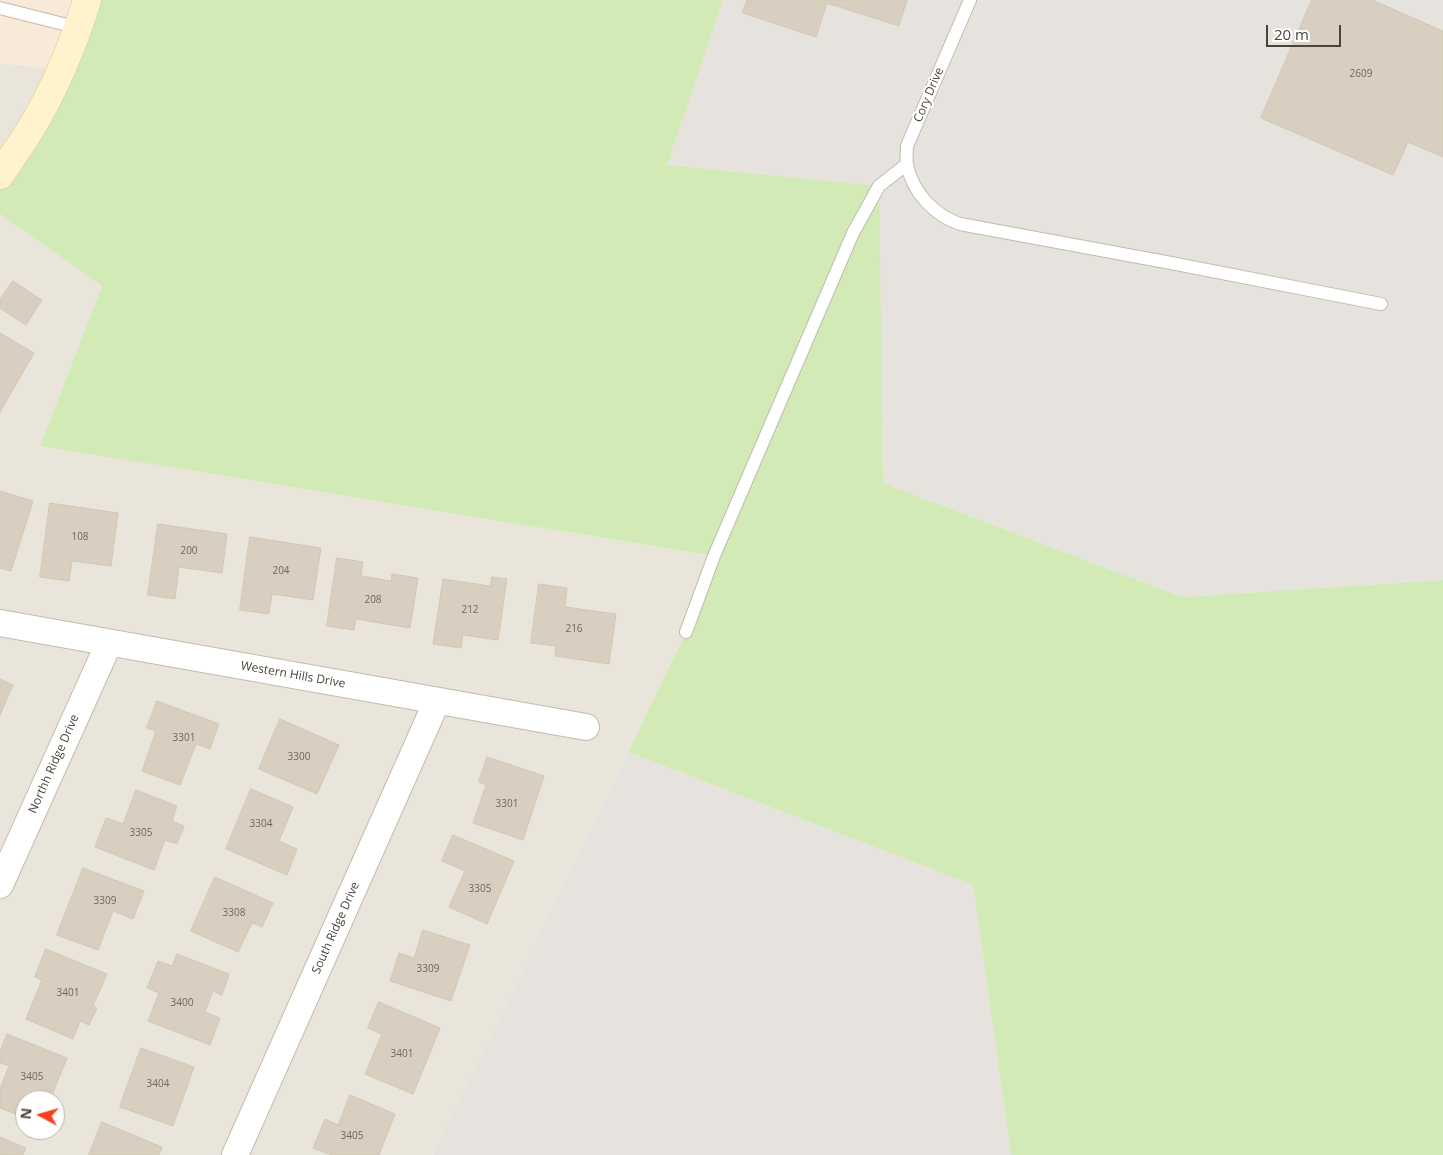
<!DOCTYPE html>
<style>
body{margin:0}
#map{position:relative;width:1443px;height:1155px;overflow:hidden;background:#f6f3ec;font-family:"Open Sans",sans-serif}
canvas{display:block}
.north{position:absolute;left:15px;top:1090px;width:50px;height:50px;box-sizing:border-box;background:#fff;border:1px solid #b7b4b0;border-radius:50%;rotate:276deg;font-size:14px;font-weight:700;line-height:20px;text-align:center;color:#4b4439}
.north::after{content:'';display:block;margin:auto;width:18px;height:22px;background:#fc3f1d;clip-path:polygon(50% 0,100% 100%,50% 72%,0 100%)}
.scale{position:absolute;left:1266px;top:25px;width:75px;height:22px;box-sizing:border-box;border:2px solid #4b4439;border-top:0;padding-left:6px;font-size:15px;line-height:18px;white-space:nowrap;color:#4b4439;-webkit-text-stroke:4px #fff;paint-order:stroke}
</style>
<div id="map">
<canvas width="1443" height="1155"></canvas>
<div class="north">N</div>
<div class="scale">20 m</div>
</div>
<script>
const g = document.querySelector('canvas').getContext('2d');
g.lineJoin = 'round';
function fillPath(path, color) { g.fillStyle = color; g.fill(path, 'evenodd'); }
function trace(path, color, width, dash) { g.strokeStyle = color; g.lineWidth = width; g.lineCap = dash ? 'butt' : 'round'; g.setLineDash(dash || []); g.stroke(path); }
function write(font, color, halo, rows, align = 'center') {
  g.font = font + ' "Open Sans",sans-serif'; g.lineWidth = 4; g.setLineDash([]); g.textBaseline = 'middle'; g.strokeStyle = halo; g.fillStyle = color; for (const [text, x, y, turn = 0] of rows) {
    g.save(); g.translate(x, y); g.rotate((+turn || 0) * Math.PI / 180); g.textAlign = isNaN(turn) ? turn : align; if (halo) g.strokeText(text, 0, 0); g.fillText(text, 0, 0); g.restore();
  }
}
const residential = new Path2D(`
 M0,63l60,7 -60,105z
 M0,214l102,72 -62,160 674,110 -28,76 -254,523h-432zM25,1100h30v30h-30z`);
const commercial = new Path2D(`
 M0,0h87l-27,70 -60,-7z`);
const industrial = new Path2D(`
 M723,0h720v580l-261,17 -299,-114 -5,-297 -211,-21z
 M628,752l345,133 38,270h-579z`);
const green = new Path2D(`
 M87,0h636l-56,165 212,21 4,297 299,114 261,-17v575h-432l-38,-270 -345,-133 58,-120 28,-76 -674,-110 62,-160 -102,-72v-39z`);
const building = new Path2D(`
 M747,0h160l-8,26 -72,-23 -11,34 -73,-24z
 M1312,0h60l71,31v126l-35,-15 -15,33 -132,-57z
 M13,281l29,19 -16,25 -26,-17v-8z
 M0,333l34,20 -34,59z
 M0,491l33,10 -22,70 -11,-3z
 M50,503l68,10 -7,53 -39,-5 -3,20 -29,-4z
 M158,524l69,10 -5,39 -43,-6 -4,32 -27,-4z
 M250,537l71,11 -8,52 -41,-6 -3,20 -29,-4z
 M337,558l26,4 -2,14 30,5 1,-7 26,4 -8,50 -54,-9 -2,11 -27,-4z
 M492,577l15,2 -9,61 -35,-5 -2,13 -28,-4 10,-65 47,7z
 M539,584l28,4 -2,19 51,7 -7,50 -54,-8 1,-10 -25,-3z
 M0,679l13,6 -13,30z
 M157,701l62,23 -9,25 -14,-5 -16,41 -38,-14 14,-40 -9,-3z
 M280,719l59,26 -22,49 -58,-25z
 M487,757l57,19 -21,64 -50,-17 13,-38 -7,-3z
 M251,789l42,18 -14,34 18,8 -10,26 -61,-26z
 M136,790l41,16 -5,15 12,5 -7,18 -12,-4 -11,30 -59,-23 11,-29 17,6z
 M453,835l61,26 -27,63 -38,-17 16,-36 -23,-10z
 M83,868l61,23 -11,28 -20,-8 -15,39 -41,-15z
 M215,877l58,26 -11,24 -10,-4 -14,29 -47,-21z
 M423,930l47,15 -19,56 -61,-20 9,-28 15,5z
 M46,949l61,25 -14,32 4,2 -8,17 -9,-4 -7,18 -47,-20 16,-39 -7,-3z
 M177,954l52,20 -7,21 -9,-4 -8,21 15,6 -10,27 -62,-24 11,-28 -12,-5 11,-27 14,5z
 M379,1002l61,26 -27,66 -48,-20 17,-40 -14,-6z
 M7,1034l60,24 -17,42h-25v18l-25,-10v-19l9,-23 -9,-3v-11z
 M141,1048l53,19 -21,59 -53,-19z
 M350,1095l45,19 -16,41h-48l-18,-7 12,-29 13,6z
 M102,1122l60,25 -3,8h-70z
 M0,1137l26,11 -3,7h-23z`);
const service = new Path2D(`
 M970,0l-63,146c0,6 -1,13 0,19 6,28 27,50 53,59l211,39 210,41
 M0,8l79,20
 M686,632l28,-76 139,-323 26,-47 28,-22`);
const minor = new Path2D(`
 M0,623l586,104
 M0,885l109,-242
 M235,1155l202,-454`);
const secondary = new Path2D(`
 M0,175c10,-15 21,-30 30,-45 23,-37 45,-89 57,-130`);
const numberNames = [
 ["2609",1361,74],
 ["108",80,537],
 ["200",189,551],
 ["204",281,571],
 ["208",373,600],
 ["212",470,610],
 ["216",574,629],
 ["3301",184,738],
 ["3300",299,757],
 ["3301",507,804],
 ["3304",261,824],
 ["3305",141,833],
 ["3305",480,889],
 ["3309",105,901],
 ["3308",234,913],
 ["3309",428,969],
 ["3401",68,993],
 ["3400",182,1003],
 ["3401",402,1054],
 ["3405",32,1077],
 ["3404",158,1084],
 ["3405",352,1136]
];
const streetNames = [
 ["Cory Drive",929,95,-67],
 ["Western Hills Drive",293,675,10],
 ["Northh Ridge Drive",54,764,-66],
 ["South Ridge Drive",336,928,-66]
];
fillPath(residential, '#eae5da');
fillPath(commercial, '#f7ead8');
fillPath(industrial, '#e6e2dd');
fillPath(green, '#d2eab5');
fillPath(building, '#d8cfc1');
trace(building, '#d3c7b4', 1);
trace(service, '#c2bbae', 14);
trace(minor, '#c2bbae', 28);
trace(secondary, '#d6c79b', 29);
trace(service, '#fff', 12);
trace(minor, '#fff', 26);
trace(secondary, '#fff3cd', 28);
write('10px', '#6e675b', null, numberNames);
write('12px', '#4b4439', '#fff', streetNames);
</script>
